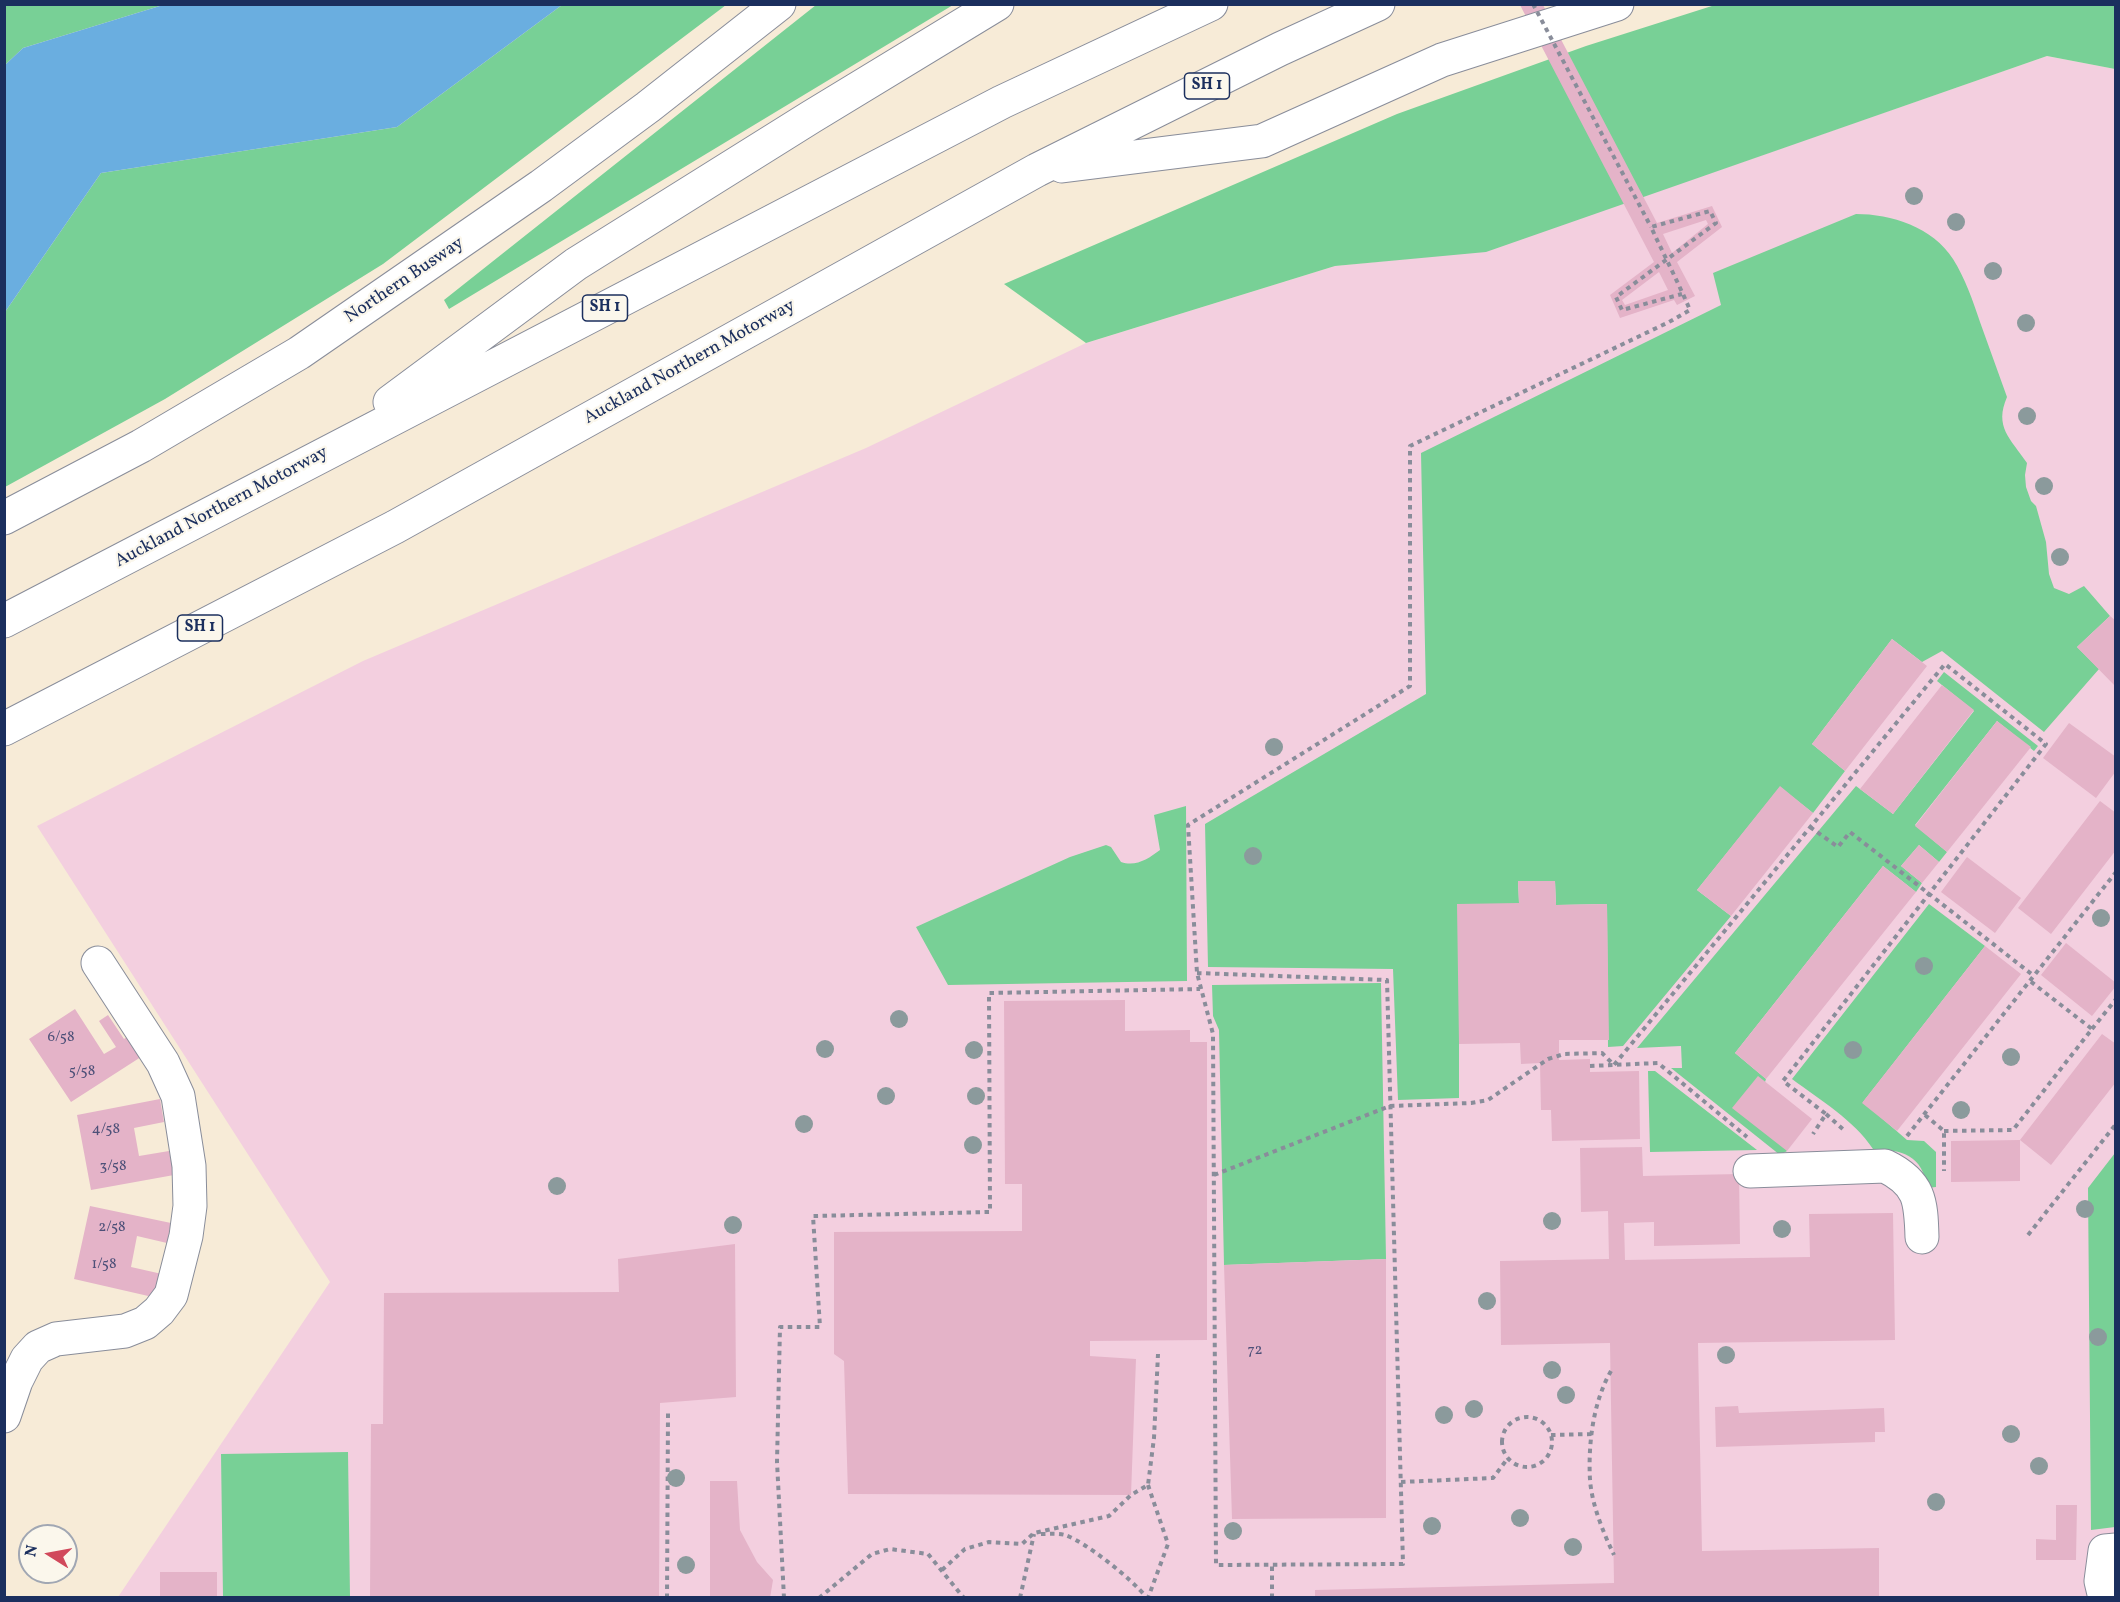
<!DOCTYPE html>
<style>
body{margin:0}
#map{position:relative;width:2120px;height:1602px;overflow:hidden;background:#f7ebd7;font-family:Vollkorn,serif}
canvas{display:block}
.frame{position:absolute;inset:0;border:6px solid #1b2f5e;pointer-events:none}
.north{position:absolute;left:18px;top:1524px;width:60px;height:60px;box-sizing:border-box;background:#fbf7ec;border:2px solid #a1a7b3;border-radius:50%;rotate:281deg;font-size:16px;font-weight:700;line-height:24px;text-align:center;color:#1b2f5e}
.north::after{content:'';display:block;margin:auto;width:21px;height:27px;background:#d1495b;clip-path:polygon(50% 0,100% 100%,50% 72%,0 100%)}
</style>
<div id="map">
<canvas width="2120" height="1602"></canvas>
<div class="frame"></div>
<div class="north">N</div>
</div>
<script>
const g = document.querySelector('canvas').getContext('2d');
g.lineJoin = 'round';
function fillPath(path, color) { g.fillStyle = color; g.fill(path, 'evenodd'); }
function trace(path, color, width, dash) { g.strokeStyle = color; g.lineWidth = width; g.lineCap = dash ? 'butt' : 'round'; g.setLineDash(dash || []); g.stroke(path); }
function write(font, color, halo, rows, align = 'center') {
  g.font = font + ' Vollkorn,serif'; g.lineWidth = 4.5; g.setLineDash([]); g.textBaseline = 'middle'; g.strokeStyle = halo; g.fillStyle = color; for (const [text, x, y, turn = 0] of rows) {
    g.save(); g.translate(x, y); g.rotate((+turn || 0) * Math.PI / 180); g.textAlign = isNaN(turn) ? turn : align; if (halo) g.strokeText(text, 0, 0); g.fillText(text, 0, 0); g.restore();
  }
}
const built = new Path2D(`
 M2047,56l68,13v1528h-1997l212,-315 -293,-456 326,-165 503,-213 220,-105 249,-77 151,-15z`);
const green = new Path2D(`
 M5,5h158l-140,43 -18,17z
 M562,5h164l-343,259 -218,135 -160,88v-175l96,-139 296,-46z
 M816,5h137l-504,304 -5,-9z
 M1715,5h400v64l-68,-13 -561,196 -151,14 -249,77 -82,-59 393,-170 189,-68z
 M1856,214c35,0 77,13 97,45 12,19 20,42 27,63 9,25 18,50 27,75 -13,30 3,41 20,66l-2,12 1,12 5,14 5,5 10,36 3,32 5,14 15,6 15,-8 26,30 -33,31 22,22 -55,63 -102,-81 -20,11 -30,-23 -80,105 33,27 -32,42 -33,-26 -83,103 34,26 -108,130 -15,1 -1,-143 -51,1 -1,-24h-37l1,22 -60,141v54l-61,2 -5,-131 -185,-2 -3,-143 221,-130 -5,-241 300,-148 -8,-32z
 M1944,672l94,74 -4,5 -37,-30 -82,104 32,27 -8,10 -20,-17 -18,21 21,17 -6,9 -33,-26 -148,187 31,26 -1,3 22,69 -7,4 -109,-87h11l-1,-22 -44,2 219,-262 37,28 81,-103 -37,-30z
 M1186,806l1,175 -239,4 -32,-58 154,-70 36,-12 5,2 10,15c15,5 27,-3 39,-12l-6,-35z
 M1929,904l56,42 -122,156 44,38 17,1 12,11v35l-9,1c-4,-33 -25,-38 -54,-39 -19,-29 -53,-49 -81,-70z
 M1381,983l5,276 -162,6 -5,-235 -6,-14 -1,-31z
 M1648,1071h7l102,79 -107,2z
 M2115,1153v374l-24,3 -3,-342z
 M348,1452l2,145h-127l-2,-143z`);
const water = new Path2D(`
 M163,5v-1l399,1 -165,122 -296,46 -96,139v-247l18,-17z`);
const building = new Path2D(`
 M1520,5h23l114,218 55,-17 10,21 -45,35 18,34 -18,9 -3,-5 -54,18 -10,-23 44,-33zM1706,220l2,4 -36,29 -9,-19zM1659,272l9,18 -43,15 -3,-5z
 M2110,616l6,5v66l-39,-40z
 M1892,639l35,27 -82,105 -33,-27z
 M1942,685l32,25 -81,104 -33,-25z
 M1997,721l34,26 -84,105 -32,-26z
 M2069,723l47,34v14l-20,27 -53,-40z
 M1780,786l33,27 -82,103 -34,-26z
 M2100,801l16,12v37l-65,84 -33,-26z
 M1919,845l20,17 -17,21 -21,-17z
 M1967,857l54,41 -26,35 -54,-41z
 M1883,866l33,26 -150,187 -31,-26z
 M1518,881h37l1,24 51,-1 2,136h-50v20l31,-1v13l49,-1 1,68 -88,2 -1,-31h-10l-1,-47 -19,1 -1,-21 -61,1 -2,-140 62,-1z
 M2066,943l50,40v3l-24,30 -51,-41z
 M1985,946l36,28 -124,157 -35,-28z
 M1125,1000v31l65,-1v12h17v298l-117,1v15l-16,-1 62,4 -5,136 -283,-1 -4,-133 -10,-7v-122l188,-1v-47h-17l-1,-183z
 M75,1009l29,45 12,-7 -17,-26 9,-6 16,24 7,-5 13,21 -73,47 -42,-63z
 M2102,1034l14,10v38l-65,83 -31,-25z
 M1758,1076l54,43 -25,32 -55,-43z
 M160,1099l4,23 -30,6 5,28 30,-5 5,24 -83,15 -14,-75z
 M2020,1140v41l-69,1v-41z
 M1642,1147l1,29 96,-2 1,70 -86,2v-24l-30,1 1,37 185,-3 -1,-43 84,-1 2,127 -197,3 4,208 177,-3v50h-564v-8l299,-7 -4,-240 -109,2 -1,-84 109,-2 -1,-48 -27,1 -1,-64z
 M90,1206l81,17 -4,20 -30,-7 -6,31 31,7 -5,24 -83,-19z
 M735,1244l1,153 -76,6 -1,195h-289l1,-174h12l1,-131 235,-1 -1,-33z
 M1386,1259v259l-154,1 -8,-254z
 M1738,1406l1,7 145,-5 1,24h-10v10l-159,5 -1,-40z
 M710,1481h27l3,49 17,32 16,18 -3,18h-60z
 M2056,1505h21l-1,55h-40v-21l20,1z
 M160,1572h57v26h-57z`);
const path = new Path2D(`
 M1810,827l28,20 12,-15 184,144
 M1197,973l190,7 16,584 -187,1 -3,-531 -16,-61 -9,-148 222,-139v-240l259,-124 21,-12c-12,-28 -26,-55 -39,-83l59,-16 6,12 -100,74 6,13 60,-16
 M2092,1029l24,-30
 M1590,1066l68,-3 89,74
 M1826,1114l20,18
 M1925,1115l19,16v40
 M1944,1131l69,-1 79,-101 -62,-48
 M1907,1136l209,-264
 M1214,1175l176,-69 81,-3 17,-3 60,-41 16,-5 38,-1 12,12 331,-401 101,80 -263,337 43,33 -13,20
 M2028,1235l88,-111
 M1611,1371c-18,31 -23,73 -21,109 2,25 13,52 24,75
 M1502 1442a25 25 0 1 1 50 0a25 25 0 1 1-50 0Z
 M1551,1435l42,-1
 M1401,1482l92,-4 15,-20
 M1148,1485l20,59 -20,54
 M1041,1534c8,0 17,-1 24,1 21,7 68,45 82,63
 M942,1570l23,-21 24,-7 33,2 12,-11 75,-17 22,-21 17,-10 6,-47 4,-84
 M667,1598l1,-185
 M784,1598l-7,-136 3,-135h40l-7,-111 177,-4 -1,-219 211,-4
 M819,1598l53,-44 18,-5 38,5 36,44
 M1020,1598l14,-64
 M1272,1598v-34`);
const minor = new Path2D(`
 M4,518l137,-72 158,-93 242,-167 107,-79 131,-103
 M1750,1171l135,-5c35,17 36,35 37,71
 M4,1416l12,-35 11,-22 11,-12 18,-8 69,-8 20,-8 14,-12 12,-16 15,-59 4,-30 -1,-40 -11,-70 -15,-33 -65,-100
 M2105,1598l-4,-17 4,-30 11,-1`);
const highway = new Path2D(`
 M1062,166l200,-25 180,-81 175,-56
 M390,402l186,-138 235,-147 186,-113
 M4,621l998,-519 209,-98
 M4,729l391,-202 642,-357 243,-121 98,-45`);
const pathBridge = new Path2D(`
 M1533,4l118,223`);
const trees = [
 [1914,196],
 [1956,222],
 [1993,271],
 [2026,323],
 [2027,416],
 [2044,486],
 [2060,557],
 [1274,747],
 [1253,856],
 [2101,918],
 [1924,966],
 [899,1019],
 [825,1049],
 [974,1050],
 [1853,1050],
 [2011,1057],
 [886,1096],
 [976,1096],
 [1961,1110],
 [804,1124],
 [973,1145],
 [557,1186],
 [2085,1209],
 [1552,1221],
 [733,1225],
 [1782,1229],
 [1487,1301],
 [2098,1337],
 [1726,1355],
 [1552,1370],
 [1566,1395],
 [1474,1409],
 [1444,1415],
 [2011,1434],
 [2039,1466],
 [676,1478],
 [1936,1502],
 [1520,1518],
 [1432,1526],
 [1233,1531],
 [1573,1547],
 [686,1565]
];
const numberNames = [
 ["6/58",61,1038],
 ["5/58",82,1072],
 ["4/58",106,1130],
 ["3/58",113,1167],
 ["2/58",112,1228],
 ["1/58",104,1265],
 ["72",1255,1351]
];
const shields = [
 [1207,86,45],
 [605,308,45],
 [200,628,45]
];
const shieldNames = [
 ["SH 1",1207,86],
 ["SH 1",605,308],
 ["SH 1",200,628]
];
const streetNames = [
 ["Northern Busway",405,281,-34],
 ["Auckland Northern Motorway",690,363,-29],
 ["Auckland Northern Motorway",222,508,-28]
];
fillPath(built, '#f3cfdf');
fillPath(green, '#78d096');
fillPath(water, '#6aaee0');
fillPath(building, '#e4b3c8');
trace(minor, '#898d9a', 35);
trace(highway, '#898d9a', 35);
trace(path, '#898d9a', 4, [4.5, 4.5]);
trace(minor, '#fff', 33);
trace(highway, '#fff', 33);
trace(pathBridge, '#898d9a', 4, [4.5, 4.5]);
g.fillStyle = '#8b9a9c';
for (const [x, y] of trees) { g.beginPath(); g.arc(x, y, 9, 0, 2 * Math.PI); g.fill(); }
write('15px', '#4d5078', null, numberNames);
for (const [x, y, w] of shields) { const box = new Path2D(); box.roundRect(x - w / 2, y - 13, w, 26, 4.5); g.fillStyle = '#fbf7ec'; g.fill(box); trace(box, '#1b2f5e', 1.5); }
write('bold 16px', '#1b2f5e', null, shieldNames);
write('18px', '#1b2f5e', '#fbf7ec', streetNames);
</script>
